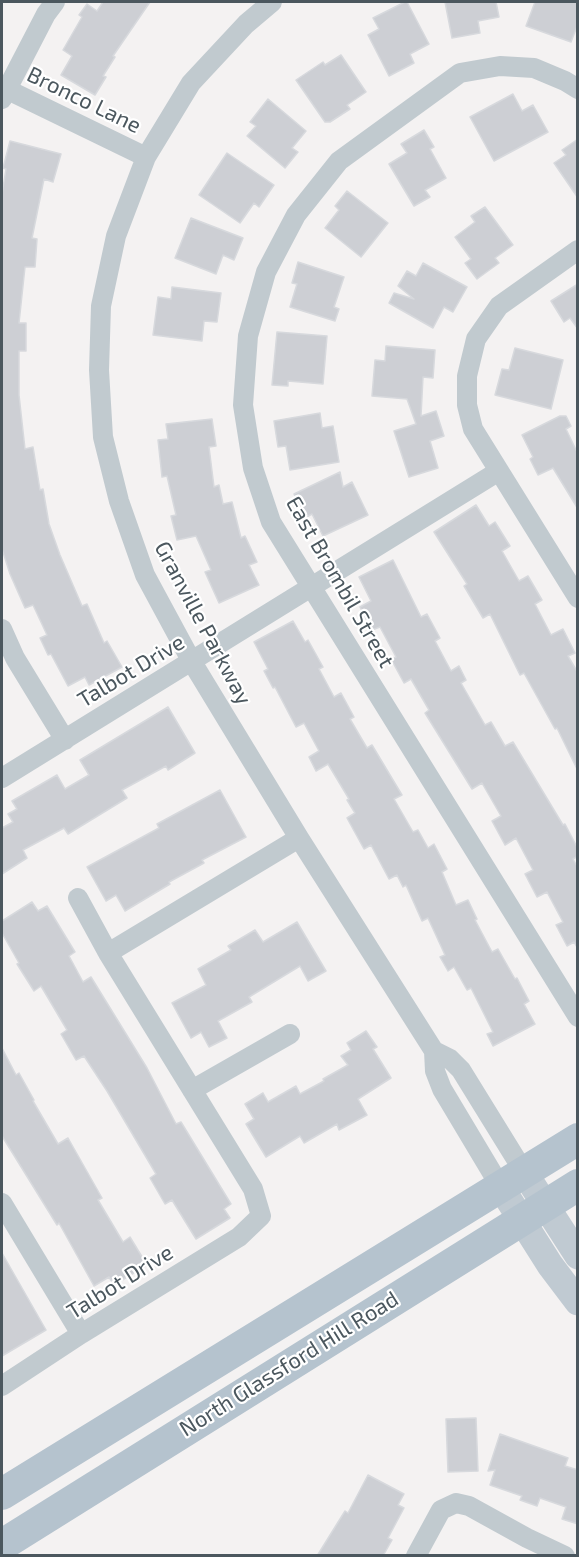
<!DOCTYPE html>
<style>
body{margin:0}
#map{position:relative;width:579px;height:1557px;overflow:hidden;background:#f4f2f2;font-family:"Exo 2",sans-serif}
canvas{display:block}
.frame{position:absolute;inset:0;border:3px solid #4b575e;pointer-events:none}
</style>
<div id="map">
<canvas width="579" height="1557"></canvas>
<div class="frame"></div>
</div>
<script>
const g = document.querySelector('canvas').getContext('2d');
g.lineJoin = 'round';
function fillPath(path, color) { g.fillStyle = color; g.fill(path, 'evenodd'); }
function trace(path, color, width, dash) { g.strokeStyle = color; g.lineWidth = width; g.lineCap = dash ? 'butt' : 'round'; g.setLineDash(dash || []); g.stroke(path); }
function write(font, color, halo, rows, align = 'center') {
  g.font = font + ' "Exo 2",sans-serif'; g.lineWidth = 4.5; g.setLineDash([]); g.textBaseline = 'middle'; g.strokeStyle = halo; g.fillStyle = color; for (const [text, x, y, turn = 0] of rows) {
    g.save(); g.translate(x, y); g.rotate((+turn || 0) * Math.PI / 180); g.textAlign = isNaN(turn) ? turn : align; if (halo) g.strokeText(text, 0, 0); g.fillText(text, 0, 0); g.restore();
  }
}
const building = new Path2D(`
 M103,2h47l-37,54 2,1 -12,19 3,1 -11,18 -34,-20 11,-19 -9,-6 19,-33 -3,-2 8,-11 10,7z
 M405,2h2l22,42 -19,10 4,9 -25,13 -21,-41 11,-6 -6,-11z
 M445,2h51l3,15 -21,4 2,12 -28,5z
 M535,2h43v22l-7,18 -45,-16z
 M341,55l25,37 -19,13 3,4 -20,13h-5l-29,-42 27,-18 2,3z
 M513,94l9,17 11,-6 15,27 -54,29 -24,-44z
 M268,99l38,32 -14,17 6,4 -13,16 -38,-32 9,-10 -6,-4z
 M424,130l10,17 -4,2 16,29 -21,12 5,7 -16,9 -25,-42 18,-11 -6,-9z
 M578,139v59l-24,-35 12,-8 -4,-5z
 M10,141l51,13 -8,28 -9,-3 -12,59 5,1 -2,28h-10l-6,56h7v28h-7v44l6,54 8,-2 7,43 3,-1 6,35 11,31 22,51 5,-2 17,39 3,-2 15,26 -33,18 -4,-8 -17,9 -17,-32 -3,1 -8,-17 7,-3 -14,-30 -8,3 -15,-34 -8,-25v-355l4,-25 -3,-1z
 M227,153l47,32 -15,22 -5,-4 -14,20 -41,-28z
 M347,191l41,32 -27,34 -36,-29 14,-18 -4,-4z
 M485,207l28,38 -18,13 4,5 -22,16 -12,-16 6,-4 -16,-22 20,-15 -4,-6z
 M191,218l52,20 -9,22 -11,-5 -7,19 -41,-16z
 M298,262l46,15 -10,30 5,2 -4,12 -45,-14 7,-23 -5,-1z
 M423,263l44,24 -14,25 -9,-5 -11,21 -44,-25 5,-10 20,6 -16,-13 9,-15 9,5z
 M578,284v45l-8,-11 -6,4 -13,-21z
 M172,287l49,6 -4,29 -13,-1 -2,20 -49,-6 5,-38 13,2z
 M277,332l50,4 -4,48 -35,-3v5l-16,-1z
 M386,346l49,4 -2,28 -10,-1 -2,39 15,-5 8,25 -14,5 8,27 -29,9 -15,-46 22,-7 -9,-25 -35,-3 3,-36 10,1z
 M515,348l48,12 -12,49 -56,-14 7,-26 7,1z
 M320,413l2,15 11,-2 6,36 -49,8 -4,-24 -8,1 -4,-26z
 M560,416h6l5,10 -5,3 12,25v55l-25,-41 -15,7 -8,-16 3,-2 -11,-22z
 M212,419l4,27 -7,1 5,40 5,-2 4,19 9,-2 9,36 4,-2 12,26 -8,3 10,20 -40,18 -14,-31 6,-2 -15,-34 -19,4 -6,-24 5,-1 -9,-39 -5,1 -4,-37 10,-1 -2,-15z
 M340,472l3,15 9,-5 16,33 -45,21 -11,-22 -7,4 -11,-24z
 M476,505l13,21 6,-4 15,24 -8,5 17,30 9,-5 14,24 -7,4 16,31 12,-6 12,24 -7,3 10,17v98l-21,-43 -2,1 -31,-56 -4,2 -30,-61 -7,4 -19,-32 3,-2 -33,-52z
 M393,560l28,57 6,-3 13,24 -5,3 16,30 8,-5 7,14 -5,3 24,42 6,-3 14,24 8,-4 50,83 2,-1 13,25v7l-5,3 5,9v81l-4,-7 -7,4 -11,-21 7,-3 -16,-30 -10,5 -12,-23 8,-4 -17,-32 -11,7 -13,-24 9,-5 -19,-33 -10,6 -47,-76 4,-3 -18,-31 -7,4 -13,-24 5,-2 -16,-30 -8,3 -12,-23 11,-6 -12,-24z
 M293,621l12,21 3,-2 15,27 -4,2 15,28 7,-4 13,24 -4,2 17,29 5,-3 30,50 -8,4 19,33 5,-2 10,18 6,-4 13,25 -5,3 14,33 12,-5 9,19 -2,1 17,32 6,-3 17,30 2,-1 12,23 -5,3 11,20 -42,22 -6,-12 6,-2 -22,-44 -4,2 -13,-23 -6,4 -8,-14 5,-2 -17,-37 -6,3 -16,-36 -3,2 -6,-12 -8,4 -18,-34 -7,4 -17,-31 8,-5 -8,-13 2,-1 -21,-35 -12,7 -7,-14 10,-6 -15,-28 -8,4 -21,-40 -2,1 -9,-17 4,-2 -14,-27z
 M168,707l27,46 -27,17 -2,-4 -44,24 5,8 -59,36 -4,-6 -41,22 4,8 -25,16v-46l11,-6 -5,-8 9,-5 -5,-8 45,-26 8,14 24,-14 -9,-15z
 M220,790l26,47 -44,23 2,3 -35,19 1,2 -45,27 -9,-16 -10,6 -19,-34 72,-39 -2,-4z
 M32,902l6,9 9,-5 28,46 -6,4 14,26 8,-5 56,91 29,56 5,-2 50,82 -7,5 6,9 -34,21 -24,-39 -7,4 -15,-26 6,-4 -49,-83 -23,-35 -8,4 -15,-26 6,-4 -26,-44 -7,5 -17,-27 2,-1 -17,-30v-12z
 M297,922l29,49 -18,10 -8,-15 -51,31 3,5 -34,19 9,17 -18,9 -8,-15 -10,6 -19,-35 34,-18 -8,-16 33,-19 -3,-4 27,-16 8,12z
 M366,1031l11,16 -4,2 18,29 -33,21 9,16 -28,15 -2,-6 -33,19 -4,-7 -34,21 -20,-33 8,-5 -9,-15 18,-11 5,9 28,-16 4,8 24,-13 -1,-2 25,-14 -7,-9 10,-6 -4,-7z
 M2,1048l14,27 3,-2 15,27 -1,1 25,43 10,-6 34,60 -4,2 25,42 7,-5 17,28 -33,20 -5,-8 -15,9 -35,-63 -2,2 -55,-89z
 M2,1253l44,77 -44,26z
 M476,1418l2,53 -30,1 -2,-53z
 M500,1434l68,24 -3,8 13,4v54l-16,-5 4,-12 -26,-9 -3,8 -17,-6 2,-4 -32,-11 5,-15 -7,1z
 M368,1475l36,19 -6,11 6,3 -16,30 4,2 -9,16h-66l28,-45 3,2z`);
const street = new Path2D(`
 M272,2l-26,22 -55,59 -45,74 -30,79 -15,70 -2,64 4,67 16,64 26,74 47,87 107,176 135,213 16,8 11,11 63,102
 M2,87l144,70
 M578,89l-13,-8 -31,-13 -34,-2 -40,7 -121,88 -43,54 -30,57 -18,64 -5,69 10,63 18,54 307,495
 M2,99l44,-85 9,-12
 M578,250l-79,56 -23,33 -9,37v29l6,24 105,169
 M2,629l13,29 50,82
 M2,778l497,-307
 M108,953l191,-115
 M434,1051l1,20 7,18 58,97
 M192,1090l98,-56
 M2,1203l79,131
 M2,1386l79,-52 158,-97 22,-21 -8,-27 -145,-236 -30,-55
 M416,1556l25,-46 15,-7 13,3 58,32 38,18`);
const secondary = new Path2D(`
 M524,1172l54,84
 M500,1186l50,79 28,37`);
const primary = new Path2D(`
 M2,1494l576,-355
 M2,1545l576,-360`);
const streetNames = [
 ["Bronco Lane",84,100,26],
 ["East Brombil Street",340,582,60],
 ["Granville Parkway",203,623,62],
 ["Talbot Drive",131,671,-31],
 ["Talbot Drive",120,1282,-32],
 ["North Glassford Hill Road",289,1364,-32]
];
fillPath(building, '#cdcfd4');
trace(building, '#d7d9dd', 1.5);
trace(street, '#c1cacf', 20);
trace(secondary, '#c0cad2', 27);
trace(primary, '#b5c3ce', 32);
write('22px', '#4b575e', '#fff', streetNames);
</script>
